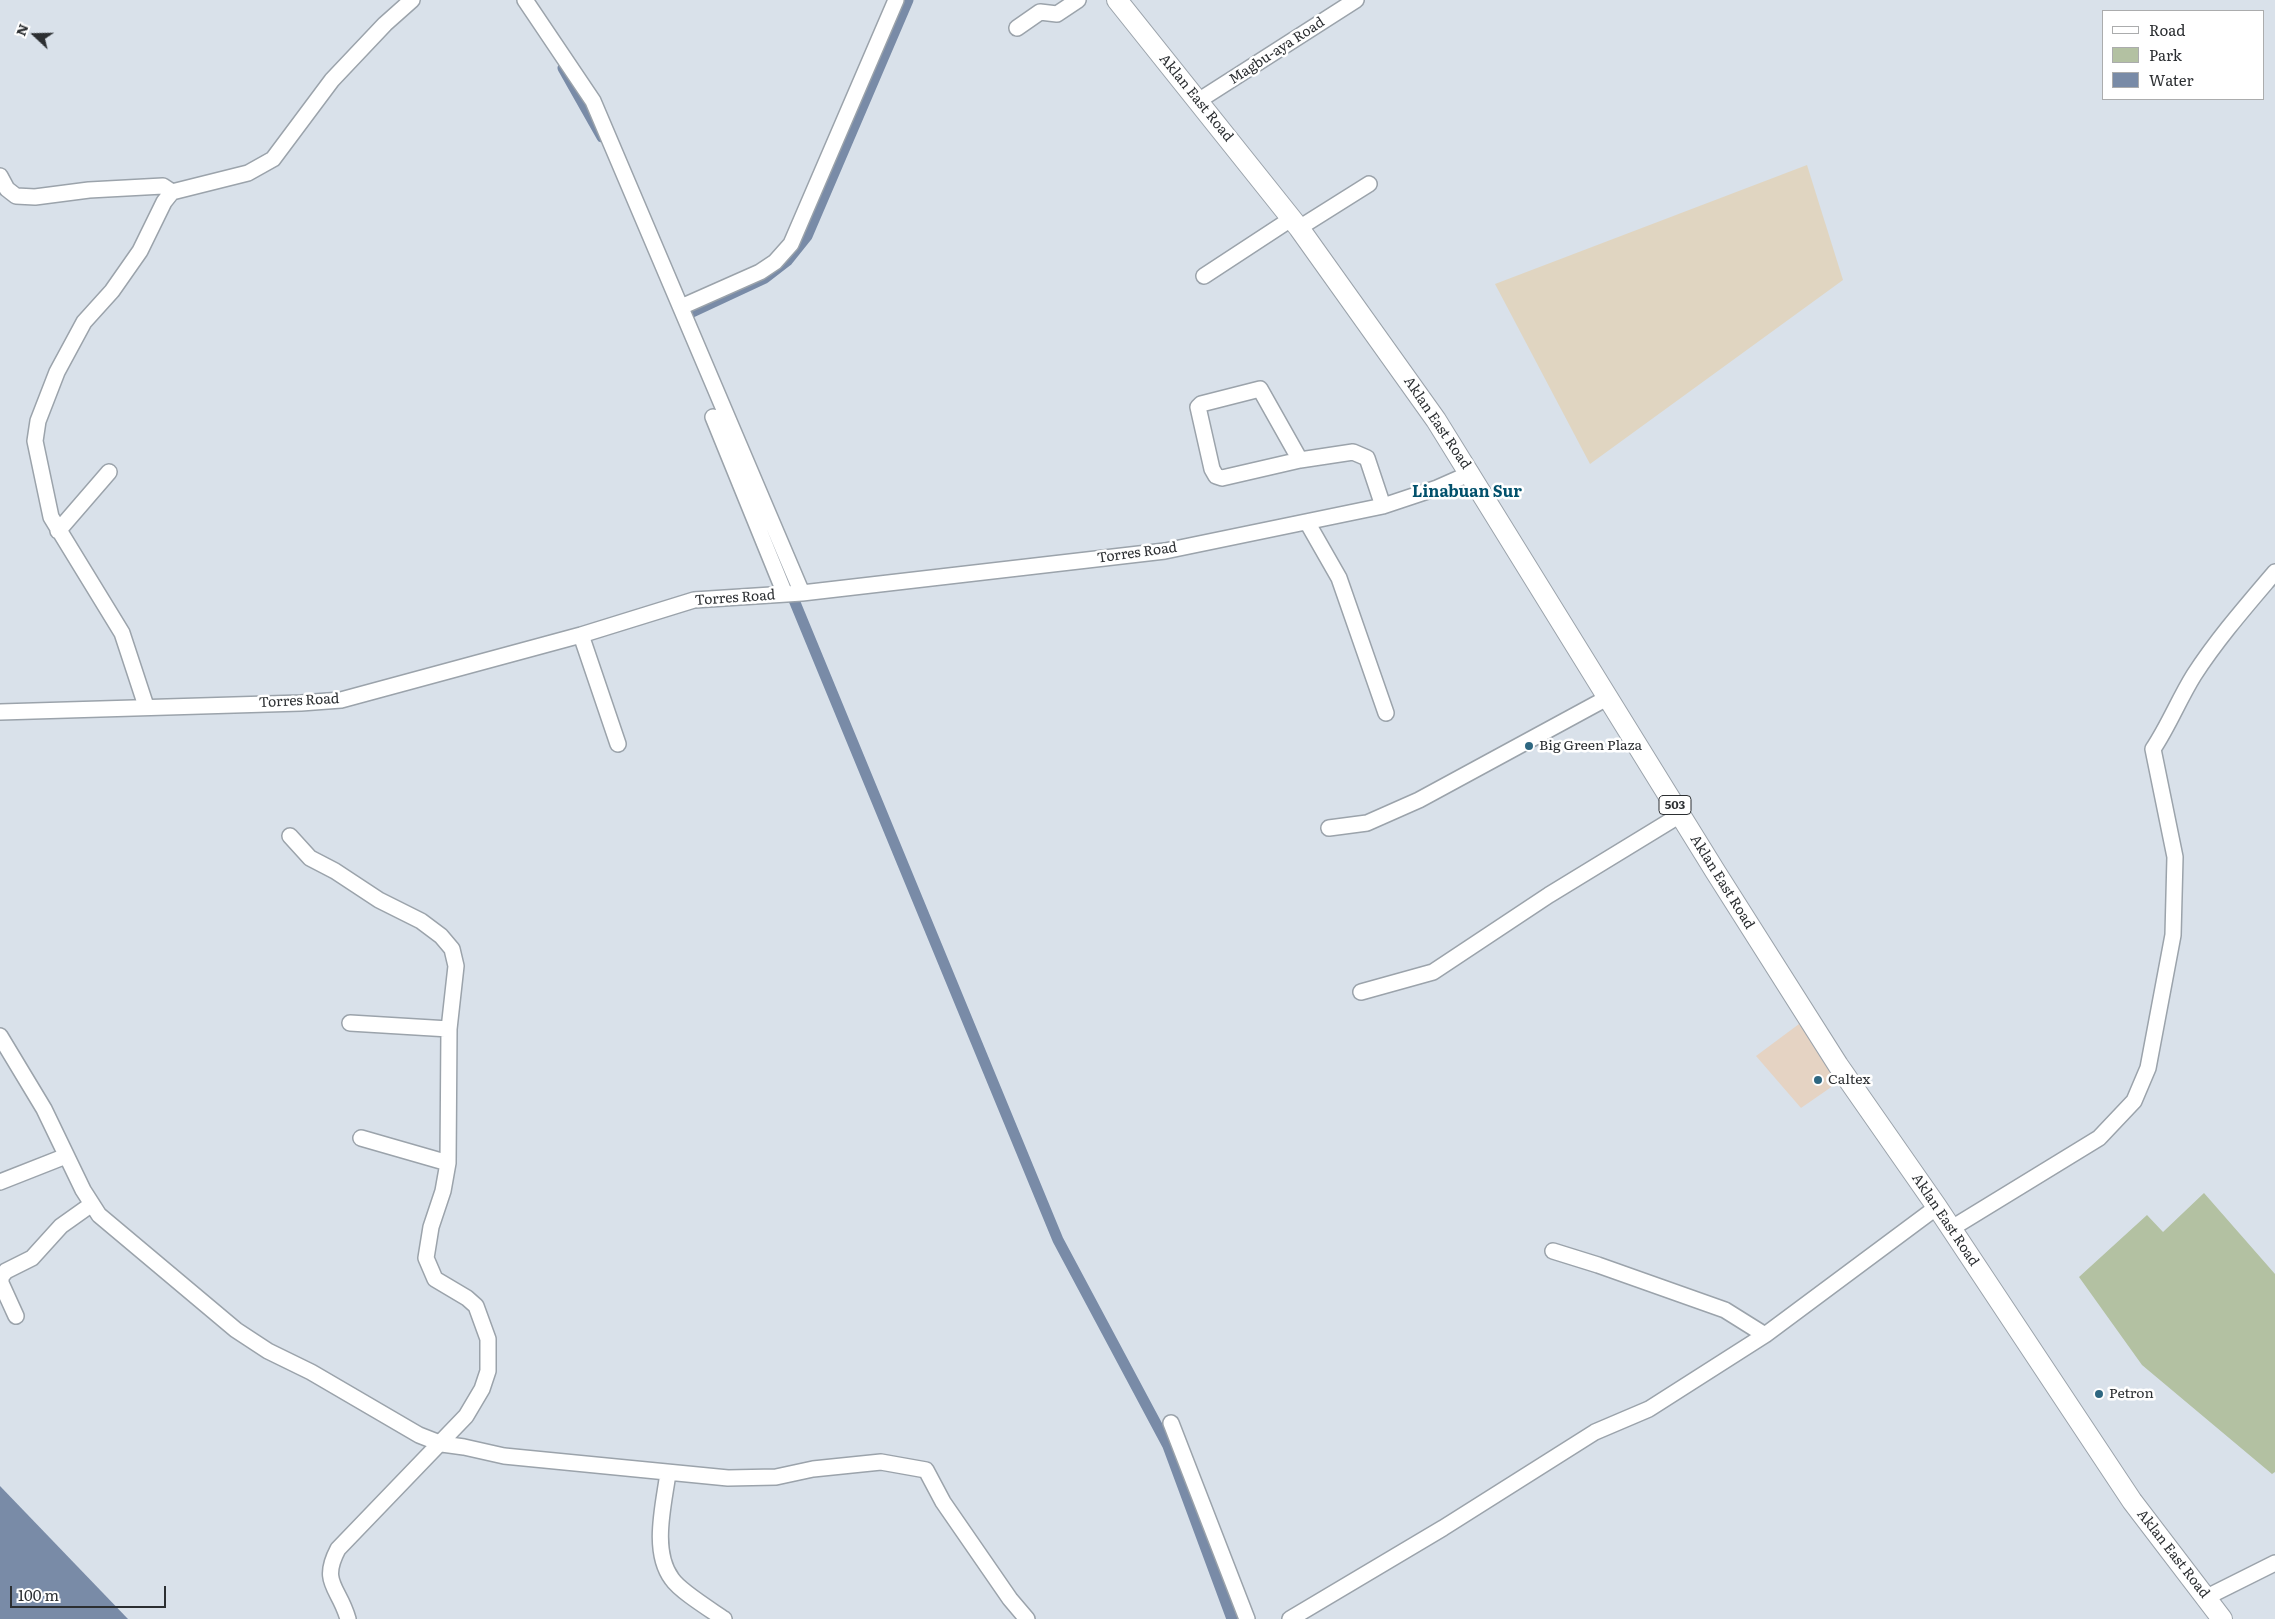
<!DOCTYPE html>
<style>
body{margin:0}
#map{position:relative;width:2275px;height:1619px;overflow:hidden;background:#d9e1ea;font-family:Literata,serif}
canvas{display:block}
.legend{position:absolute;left:2102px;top:10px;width:162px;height:90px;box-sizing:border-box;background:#fff;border:1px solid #abacad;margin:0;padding:6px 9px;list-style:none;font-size:15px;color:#2c2f32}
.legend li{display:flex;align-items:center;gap:10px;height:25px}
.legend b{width:25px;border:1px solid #abacad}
.north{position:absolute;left:10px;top:10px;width:50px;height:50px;-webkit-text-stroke:4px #fff;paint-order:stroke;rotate:291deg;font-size:14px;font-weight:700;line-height:20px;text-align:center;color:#2c2f32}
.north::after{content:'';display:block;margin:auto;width:18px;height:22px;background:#2c2f32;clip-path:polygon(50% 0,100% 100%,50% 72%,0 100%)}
.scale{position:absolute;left:10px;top:1586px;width:156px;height:22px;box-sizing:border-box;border:2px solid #2c2f32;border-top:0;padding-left:6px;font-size:15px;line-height:18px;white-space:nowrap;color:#2c2f32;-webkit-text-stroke:4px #fff;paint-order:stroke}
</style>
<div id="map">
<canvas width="2275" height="1619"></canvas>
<ul class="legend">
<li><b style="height:6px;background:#fff"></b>Road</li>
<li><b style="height:14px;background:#b3c1a2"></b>Park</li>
<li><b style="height:14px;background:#798ba7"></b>Water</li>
</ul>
<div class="north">N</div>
<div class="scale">100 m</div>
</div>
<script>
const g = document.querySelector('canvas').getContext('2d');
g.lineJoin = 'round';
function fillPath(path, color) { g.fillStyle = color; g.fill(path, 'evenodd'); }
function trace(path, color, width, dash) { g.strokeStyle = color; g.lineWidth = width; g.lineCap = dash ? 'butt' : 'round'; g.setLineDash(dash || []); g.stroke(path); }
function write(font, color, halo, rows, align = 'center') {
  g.font = font + ' Literata,serif'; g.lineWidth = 5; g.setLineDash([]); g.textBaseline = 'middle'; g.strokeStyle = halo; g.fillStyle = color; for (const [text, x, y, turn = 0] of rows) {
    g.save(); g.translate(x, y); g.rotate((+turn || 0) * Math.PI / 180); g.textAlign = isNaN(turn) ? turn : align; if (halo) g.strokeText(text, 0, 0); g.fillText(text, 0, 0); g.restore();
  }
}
const commercial = new Path2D(`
 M1799,1024l41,57 -39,27 -45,-52z`);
const education = new Path2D(`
 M1807,165l36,115 -253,184 -95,-180z`);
const green = new Path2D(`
 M2204,1193l71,81v198l-3,2 -130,-109 -63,-88 68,-62 16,17z`);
const water = new Path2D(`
 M0,1486l128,133h-128z`);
const canal = new Path2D(`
 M563,68l39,69
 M690,313l75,-35 22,-17 20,-25 101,-236
 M789,588l269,652 110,206 64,173`);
const minor = new Path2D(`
 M525,0l68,101 209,492
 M1017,28l23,-16 17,2 21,-14
 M1198,101l158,-101
 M0,176l7,13 9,7 19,1 54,-7 74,-4 9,6 -8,10 -24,49 -28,40 -28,31 -27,50 -19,49 -3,20 16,76 71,116 24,73
 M172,192l76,-19 25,-14 59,-79 53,-56 27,-24
 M1299,228l70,-44
 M1204,276l87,-57
 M681,307l79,-35 15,-10 16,-18 105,-244
 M713,417l72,177
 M1300,460l-40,-71 -59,15 -3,3 14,62 4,7 6,2 78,-18 53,-8 14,6 16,48
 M1307,522l32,56 47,135
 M58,531l51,-59
 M581,635l37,109
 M0,712l301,-9 40,-3 240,-65 113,-35 108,-7 363,-42 218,-45 54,-18 34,-15
 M1329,828l38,-5 52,-23 188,-102
 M290,836l20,22 25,13 44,29 42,21 20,15 11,13 4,17 -7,63 -1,134 -5,28 -12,36 -5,31 9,21 32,19 9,8 12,33v32l-6,18 -16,27 -128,133c-18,34 1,38 10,70
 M1361,992l72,-20 116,-77 131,-80
 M350,1023l99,6
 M0,1036l44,73 39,81 16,25 137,115 32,21 43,21 108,63 23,9 22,3 40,9 224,22 48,-1 37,-8 68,-7 45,8 17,32 67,97 17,20
 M361,1138l87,25
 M0,1182l66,-26
 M1952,1228l147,-90 35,-37 14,-33 25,-133 2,-78 -22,-108c16,-24 26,-50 41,-74 24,-37 53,-70 81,-103
 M1553,1251l45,14 127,45 40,25
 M16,1316l-15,-33v-6l5,-6 26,-13 29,-32 31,-22
 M1171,1423l76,196
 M668,1473c-4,31 -17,78 4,106 8,12 39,31 52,40
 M2207,1597l68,-34
 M1290,1619l153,-91 152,-96 54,-23 116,-74 172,-128`);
const major = new Path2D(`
 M1117,0l182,228 137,192 279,451 123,194 99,142 195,294 90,118`);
const markers = [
 [1529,746,5,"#2e6781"],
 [1818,1080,5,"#2e6781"],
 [2099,1394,5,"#2e6781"]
];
const shields = [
 [1675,805,32]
];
const shieldNames = [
 ["503",1675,805]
];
const streetNames = [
 ["Magbu-aya Road",1277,51,-33],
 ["Aklan East Road",1196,98,51],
 ["Aklan East Road",1437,423,56],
 ["Torres Road",1137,553,-8],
 ["Torres Road",735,598,-4],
 ["Torres Road",299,701,-3],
 ["Aklan East Road",1722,882,58],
 ["Aklan East Road",1945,1220,56],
 ["Aklan East Road",2173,1554,52]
];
const poiNames = [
 ["Big Green Plaza",1539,746],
 ["Caltex",1828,1080],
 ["Petron",2109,1394]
];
const quarterNames = [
 ["Linabuan Sur",1467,492]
];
fillPath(commercial, '#e5d3c3');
fillPath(education, '#e0d5c1');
fillPath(green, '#b3c1a2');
fillPath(water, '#798ba7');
trace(canal, '#798ba7', 11);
trace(minor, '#9ba3ab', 18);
trace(major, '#9ba3ab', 22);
trace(minor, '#fff', 15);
trace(major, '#fff', 20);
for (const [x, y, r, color] of markers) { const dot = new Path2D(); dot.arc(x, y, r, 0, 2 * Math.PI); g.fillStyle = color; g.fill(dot); trace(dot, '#fff', 2); }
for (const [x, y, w] of shields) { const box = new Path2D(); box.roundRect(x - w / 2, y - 9.5, w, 19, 4); g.fillStyle = '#fff'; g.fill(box); trace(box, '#2c2f32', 1); }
write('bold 12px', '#2c2f32', null, shieldNames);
write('14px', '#2c2f32', '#fff', streetNames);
write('14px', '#2c2f32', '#fff', poiNames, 'left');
write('bold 16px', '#02516c', '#fff', quarterNames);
</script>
